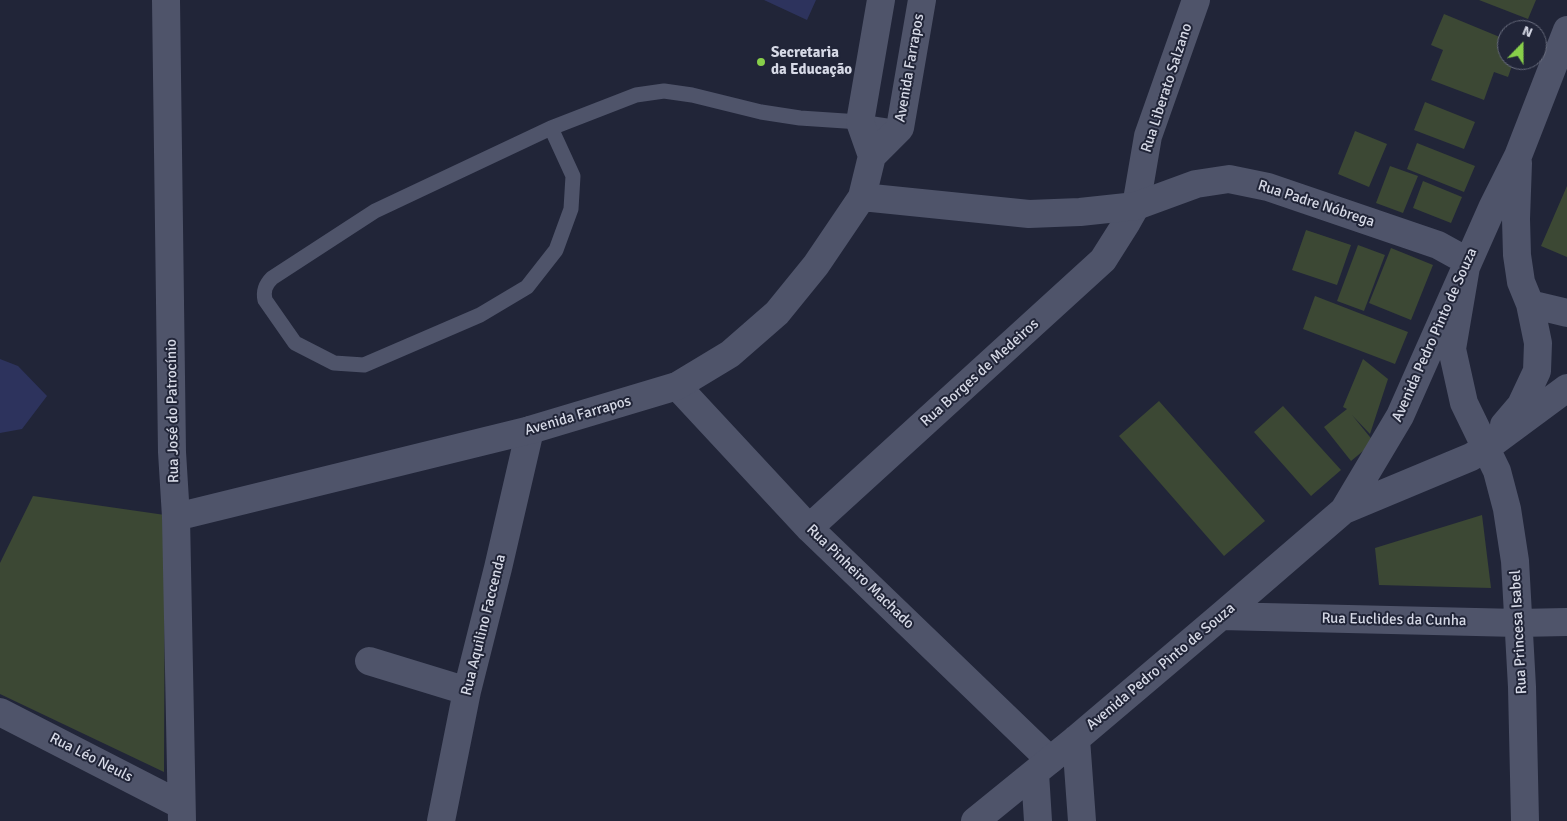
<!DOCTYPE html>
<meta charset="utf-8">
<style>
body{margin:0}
#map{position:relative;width:1567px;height:821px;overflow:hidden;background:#212538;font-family:Signika,sans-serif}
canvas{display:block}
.north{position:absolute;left:1497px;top:20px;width:50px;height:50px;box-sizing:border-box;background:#212538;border:1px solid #696d7e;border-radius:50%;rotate:22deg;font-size:14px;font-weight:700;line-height:20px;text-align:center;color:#d6d9e6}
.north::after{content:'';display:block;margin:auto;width:18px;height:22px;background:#88cf4a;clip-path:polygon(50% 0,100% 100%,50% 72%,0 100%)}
</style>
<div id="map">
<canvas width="1567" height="821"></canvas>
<div class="north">N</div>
</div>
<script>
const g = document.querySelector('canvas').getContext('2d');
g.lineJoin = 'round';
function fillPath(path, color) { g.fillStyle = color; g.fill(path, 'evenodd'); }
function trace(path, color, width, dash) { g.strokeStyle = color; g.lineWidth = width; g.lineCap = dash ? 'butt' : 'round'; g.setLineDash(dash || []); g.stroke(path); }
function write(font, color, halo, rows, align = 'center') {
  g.font = font + ' Signika,sans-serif'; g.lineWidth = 4; g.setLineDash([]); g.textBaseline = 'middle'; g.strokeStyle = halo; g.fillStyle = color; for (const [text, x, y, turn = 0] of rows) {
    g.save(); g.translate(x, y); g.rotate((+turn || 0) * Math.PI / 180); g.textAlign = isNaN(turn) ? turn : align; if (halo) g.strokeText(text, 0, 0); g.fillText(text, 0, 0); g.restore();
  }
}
const green = new Path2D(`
 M764,0h52l-9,20z
 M0,359l18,7 29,30 -25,33 -22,4z`);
const building = new Path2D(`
 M1479,0h57l-8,19z
 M1444,14l63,26v20h7l-6,17 -14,-5 -10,28 -53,-20 12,-30 -12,-5z
 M1425,102l50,20 -11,27 -50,-19z
 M1355,131l32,13 -18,43 -31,-13z
 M1417,143l58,23 -11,26 -57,-23z
 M1390,166l28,10 -15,37 -27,-10z
 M1423,181l39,16 -11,26 -38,-15z
 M1567,186v71l-26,-11z
 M1306,230l45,15 -14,40 -45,-15z
 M1358,245l27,10 -21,56 -27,-10z
 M1391,248l42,17 -22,55 -42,-17z
 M1315,296l93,36 -13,32 -92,-35z
 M1363,359l25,20 -18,55 -18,-19 22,27 -23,19 -27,-34 23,-18 -4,-2z
 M1159,401l106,120 -41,35 -105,-120z
 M1283,406l58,64 -30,26 -57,-64z
 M33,496l132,19 -1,257 -164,-78v-131z
 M1482,515l9,73 -112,-3 -4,-37z`);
const lane = new Path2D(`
 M551,128l22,48 -2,33 -15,41 -29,37 -47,28 -116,50 -30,-2 -39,-20 -30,-43c-2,-9 0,-15 7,-22l103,-67 176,-83 85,-33 28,-4 28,4 69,17 39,6 60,4 40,6`);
const street = new Path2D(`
 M677,386l132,142 241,232
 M809,528l294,-268 24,-38 9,-16 12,-70 48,-136
 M369,661l98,30
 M441,821l26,-130 31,-123 32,-138`);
const secondary = new Path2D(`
 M166,0l6,452 4,65 6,304
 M872,156l-12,-34 21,-122
 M862,197l167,17 51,-2 56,-6 60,-22 33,-5 39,8 170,58 29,16
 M1467,261l-15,88 12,54 33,68 10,38 8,52 7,126 3,134
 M1530,304l37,9
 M1504,425l17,-20 16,-34 1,-28 -8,-39 -9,-22 -4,-27 -1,-36 2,-56
 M1344,510l56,-94 93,-210 25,-50 49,-126
 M176,517l354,-87 147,-44 53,-32 47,-41 39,-48 46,-68 10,-41 28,-28 22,-128
 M1221,616l297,7 49,-1
 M0,712l181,93
 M1076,739l6,82
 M1035,773l3,48
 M975,821l101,-82 145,-123 123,-106 127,-53 15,-9 81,-60`);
const markers = [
 [761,62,5,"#88cf4a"]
];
const poiNames = [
 ["Secretaria",771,53],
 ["da Educação",771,70]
];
const streetNames = [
 ["Avenida Farrapos",910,68,-80],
 ["Rua Liberato Salzano",1167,88,-72],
 ["Rua Padre Nóbrega",1316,204,18],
 ["Avenida Pedro Pinto de Souza",1435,335,-66],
 ["Rua Borges de Medeiros",980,373,-42],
 ["Rua José do Patrocínio",173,411,-91],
 ["Avenida Farrapos",578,416,-16],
 ["Rua Pinheiro Machado",860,577,44],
 ["Rua Euclides da Cunha",1394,620,1],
 ["Rua Aquilino Faccenda",484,625,-76],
 ["Rua Princesa Isabel",1519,632,-93],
 ["Avenida Pedro Pinto de Souza",1161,667,-40],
 ["Rua Léo Neuls",91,758,27]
];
fillPath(green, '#2d335d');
fillPath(building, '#3c4834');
trace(lane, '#4f546a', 15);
trace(street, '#4f546a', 28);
trace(secondary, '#4f546a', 28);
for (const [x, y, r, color] of markers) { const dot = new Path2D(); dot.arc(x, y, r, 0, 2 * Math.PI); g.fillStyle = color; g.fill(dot); trace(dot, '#212538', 2); }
write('bold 15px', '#d6d9e6', '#212538', poiNames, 'left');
write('15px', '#d6d9e6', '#212538', streetNames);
</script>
